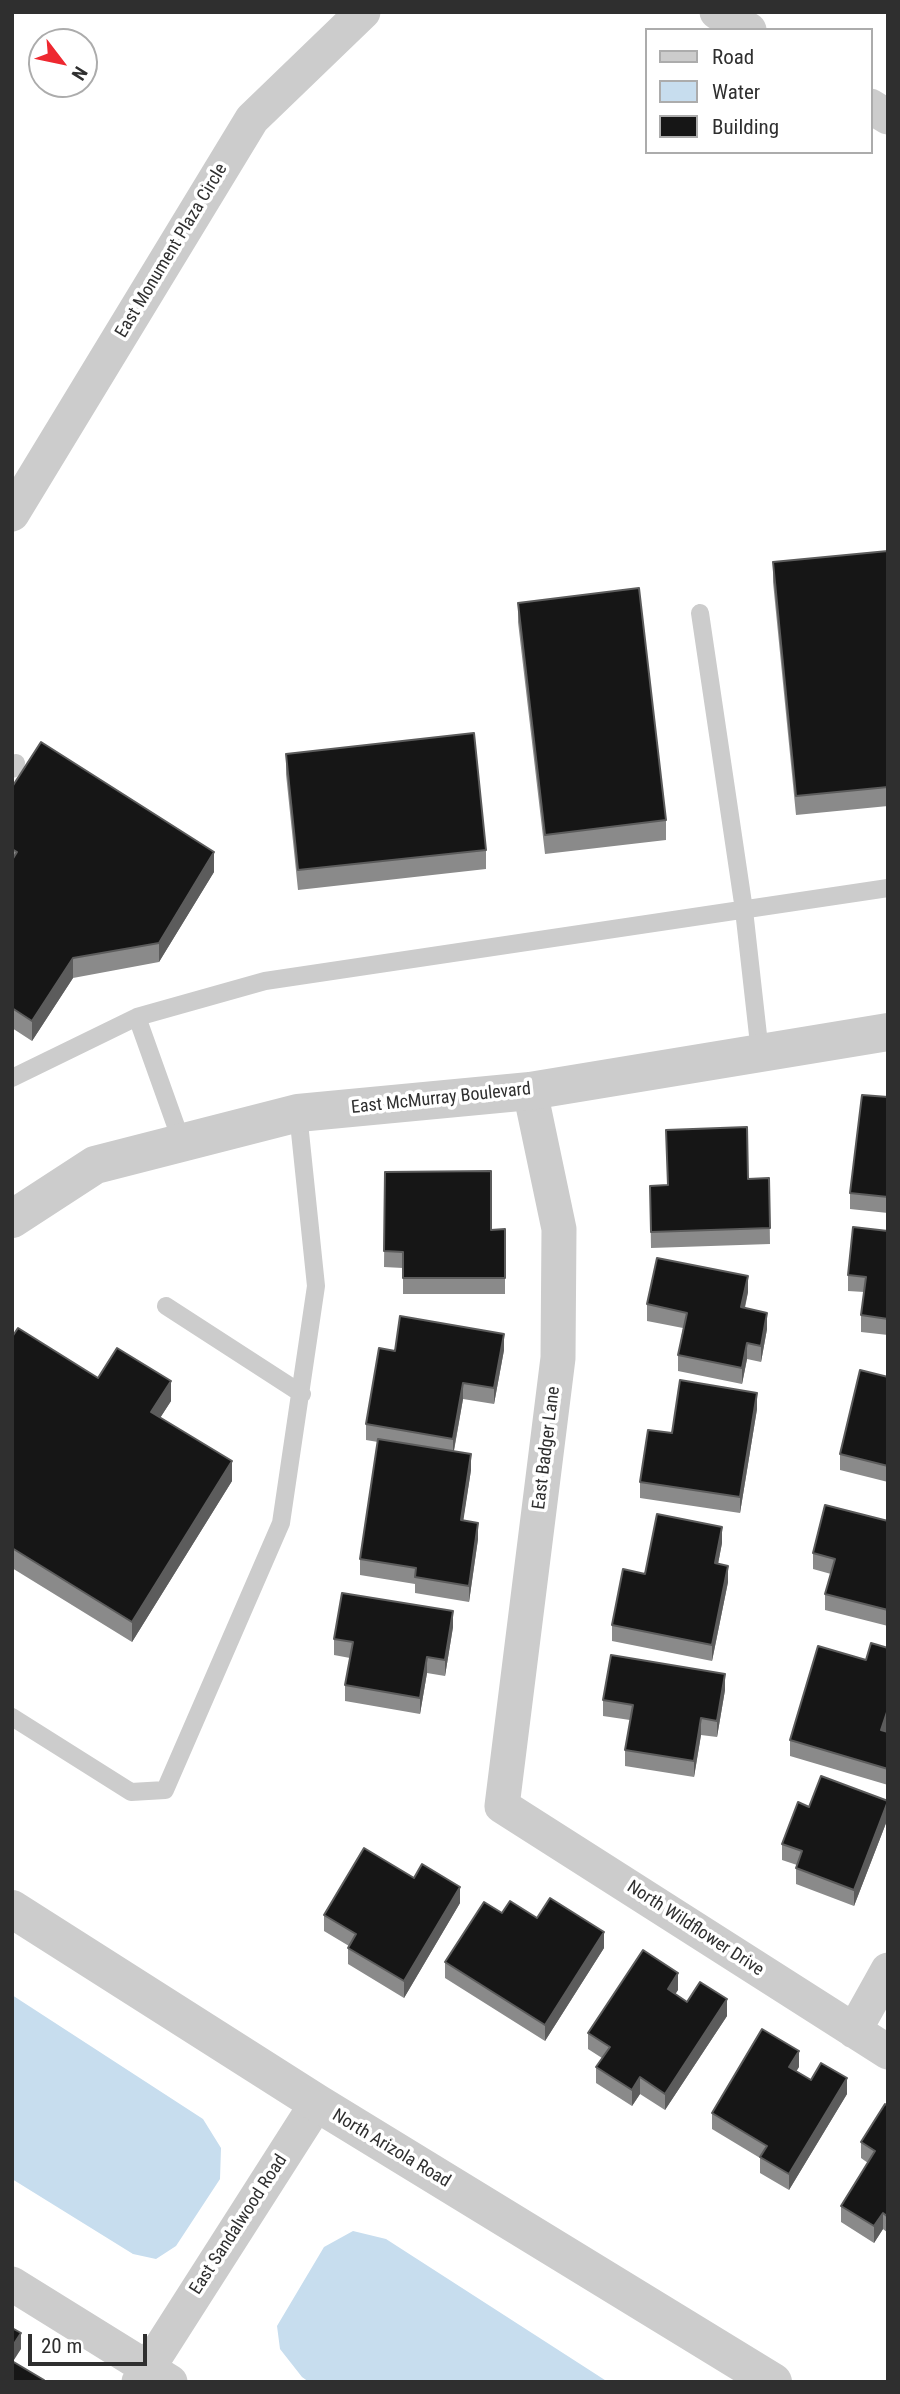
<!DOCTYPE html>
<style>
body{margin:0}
#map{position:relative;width:900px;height:2394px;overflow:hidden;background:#fff;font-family:"Roboto Condensed",sans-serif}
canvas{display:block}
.frame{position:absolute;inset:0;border:14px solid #2f2f2f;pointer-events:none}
.legend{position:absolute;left:645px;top:28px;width:228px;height:126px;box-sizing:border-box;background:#fff;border:2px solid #acacac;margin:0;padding:9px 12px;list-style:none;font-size:21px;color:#2f2f2f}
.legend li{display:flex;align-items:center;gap:14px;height:35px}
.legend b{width:35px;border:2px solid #acacac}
.north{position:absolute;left:28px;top:28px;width:70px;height:70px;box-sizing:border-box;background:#fff;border:2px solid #acacac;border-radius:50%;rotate:122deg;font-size:19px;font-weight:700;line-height:28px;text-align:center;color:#2f2f2f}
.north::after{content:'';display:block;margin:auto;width:24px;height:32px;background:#ee2830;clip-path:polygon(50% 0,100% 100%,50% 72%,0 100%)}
.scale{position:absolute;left:28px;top:2334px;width:119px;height:32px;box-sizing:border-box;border:4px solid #2f2f2f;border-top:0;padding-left:9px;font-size:21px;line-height:24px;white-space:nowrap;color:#2f2f2f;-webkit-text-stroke:5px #fff;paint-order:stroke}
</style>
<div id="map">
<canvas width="900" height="2394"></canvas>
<div class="frame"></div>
<ul class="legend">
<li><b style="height:9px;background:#ccc"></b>Road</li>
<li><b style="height:19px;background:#c7ddee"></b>Water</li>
<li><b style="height:19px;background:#161616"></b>Building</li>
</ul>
<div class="north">N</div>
<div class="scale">20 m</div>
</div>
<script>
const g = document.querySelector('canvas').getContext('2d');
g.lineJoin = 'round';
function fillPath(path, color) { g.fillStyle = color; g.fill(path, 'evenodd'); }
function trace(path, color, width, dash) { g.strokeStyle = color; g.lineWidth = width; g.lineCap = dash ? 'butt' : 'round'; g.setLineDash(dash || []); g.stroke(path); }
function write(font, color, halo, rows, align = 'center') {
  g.font = font + ' "Roboto Condensed",sans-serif'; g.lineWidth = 7; g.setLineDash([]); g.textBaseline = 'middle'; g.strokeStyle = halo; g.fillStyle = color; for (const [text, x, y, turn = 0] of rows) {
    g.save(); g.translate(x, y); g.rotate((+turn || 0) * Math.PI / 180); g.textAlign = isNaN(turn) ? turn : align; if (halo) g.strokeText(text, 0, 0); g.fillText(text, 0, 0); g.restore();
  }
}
const water = new Path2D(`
 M12,1995l191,124 18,29 -1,31 -44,67 -20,13 -23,-5 -121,-75z
 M353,2231l33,8 222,143h-299l-7,-5 -22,-28 -3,-23 47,-79z`);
const service = new Path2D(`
 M700,613l44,297 16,143
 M12,769l4,-6
 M137,1017l45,126
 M12,1078l125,-61 128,-36 623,-93
 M166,1306l136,88
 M12,1717l119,75 34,-2 116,-267 35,-237 -18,-173`);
const minor = new Path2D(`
 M717,12l32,18
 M870,106l18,11
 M12,514l240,-395 111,-107
 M530,1091l29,138 -1,129 -56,448 386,246
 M854,2031l34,-61
 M12,2284l158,98
 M139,2382l178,-279`);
const tertiary = new Path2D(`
 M12,1219l83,-54 203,-52 232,-22 358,-59
 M12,1909l305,194 456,279`);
const wall = new Path2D(`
 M888,551v255l-92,9 -23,-233v-20z
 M518,603l148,217v20l-121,14 -27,-232z
 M286,754l200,96v19l-188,21 -12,-116z
 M12,787l202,85 -55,90 -86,16 -41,63 -20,-13z
 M888,1097v116l-38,-4v-16z
 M385,1172l106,58 14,-1v65h-102v-26l-19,-1z
 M769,1178l1,66 -119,4 -1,-62z
 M888,1231v104l-27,-3v-17l3,-23 -16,-1v-16z
 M748,1292l-3,16 22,21 -6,33 -14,-3 -5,25 -64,-13v-16l5,-27 -36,-7v-17z
 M12,1337l86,41 73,23 -11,17 72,63 -100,161 -120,-74z
 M504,1350l-10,54 -31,-5 -9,52 17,19 -8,50 15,19 -9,63 -54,-9v-9l-55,-9v-16l18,-117 -12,-2v-16l29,-73z
 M888,1377v105l-48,-12v-16z
 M757,1409l-17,104 -100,-15v-16l32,-49z
 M888,1521v105l-63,-16v-16l6,-20 -18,-5v-16z
 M722,1543l-4,21 10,18 -16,79 -100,-20v-16l33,-51z
 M453,1627l-8,49 -18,-3 -7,41 -75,-13v-16l5,-27 -16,-3v-16z
 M888,1648v77l-2,6 2,1v53l-98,-29v-16l76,-80z
 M725,1690l-8,47 -16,-2 -7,42 -69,-11v-16l5,-30 -27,-4v-16z
 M888,1801v17l-34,88 -58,-22v-16l1,-3 -15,-5v-16l27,-37z
 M414,1878l46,25 -56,95 -56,-34v-16l1,-2 -25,-15v-16z
 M502,1913l35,5 67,30 -59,93 -100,-63v-16z
 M678,1990l-3,4 12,8 40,14 -62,94 -25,-16 -8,12 -36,-23v-16l6,-9 -14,-9v-16z
 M799,2067l-3,4 15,9 36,14 -58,96 -29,-17v-15l-48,-29v-16z
 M888,2106v127l-5,-4 -9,14 -33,-21v-16l27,-43 -7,-5v-16z`);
const shadedWall = new Path2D(`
 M214,852v20l-55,90v-19z
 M73,958v20l-41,63v-20z
 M748,1276v16l-7,31v-16z
 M767,1313v16l-6,33v-16z
 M504,1334v16l-10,54v-16z
 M747,1343v16l-5,25v-16z
 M171,1381v20l-20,31v-20z
 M463,1383v16l-10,56v-16z
 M757,1393v16l-17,104v-16z
 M471,1454v16l-10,66v-16z
 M232,1461v20l-100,161v-20z
 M478,1523v16l-9,63v-16z
 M722,1527v16l-7,36v-16z
 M728,1566v16l-16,79v-16z
 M453,1611v16l-8,49v-16z
 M427,1657v16l-7,41v-16z
 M725,1674v16l-8,47v-16z
 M888,1709v16l-7,21v-16z
 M701,1718v17l-7,42v-16z
 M888,1802v16l-34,88v-16z
 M460,1887v16l-56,95v-17z
 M604,1932v16l-59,93v-16z
 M678,1973v17l-10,15v-16z
 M727,1999v17l-62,94v-16z
 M799,2051v16l-10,16v-16z
 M640,2077v17l-8,12v-16z
 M847,2078v16l-58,96v-16z
 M883,2213v16l-9,14v-17z
 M21,2333v16l-9,14v-16z`);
const building = new Path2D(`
 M888,551v236l-92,9 -23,-234z
 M639,588l27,232 -121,15 -27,-232z
 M474,733l12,117 -188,20 -12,-116z
 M41,742l173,110 -55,91 -86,15 -41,63 -20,-13v-148l5,-8 -5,-3v-62z
 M862,1095l26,2v100l-38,-4z
 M747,1127l1,52 21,-1 1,50 -119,4 -1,-46 18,-1 -2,-55z
 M491,1171v59l14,-1v49h-102v-26l-19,-1 1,-79z
 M853,1227l35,4v88l-27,-4 5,-38 -18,-2z
 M657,1258l91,18 -7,31 26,6 -6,33 -14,-3 -5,25 -64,-13 9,-42 -40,-9z
 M400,1316l104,18 -10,54 -31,-5 -10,56 -87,-15 13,-76 16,3z
 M18,1328l80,50 19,-30 54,33 -20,31 81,49 -100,161 -120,-74v-211z
 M860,1370l28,7v89l-48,-12z
 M680,1380l77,13 -17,104 -100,-15 8,-52 24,3z
 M378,1439l93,15 -10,66 17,3 -9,63 -54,-9 1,-9 -56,-9z
 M825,1505l63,16v89l-63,-16 10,-35 -22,-6z
 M657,1514l65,13 -7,36 13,3 -16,79 -100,-20 11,-56 22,5z
 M342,1593l111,18 -8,49 -18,-3 -7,41 -75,-13 8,-43 -19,-3z
 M871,1643l17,5v61l-7,21 7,2v37l-98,-29 28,-94 48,14z
 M611,1655l114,19 -8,47 -16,-3 -7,43 -69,-11 8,-45 -30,-5z
 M821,1776l67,25 -34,89 -58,-22 6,-17 -20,-7 16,-42 11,5z
 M364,1848l50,30 8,-14 38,23 -56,94 -56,-33 8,-14 -32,-19z
 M550,1898l54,34 -59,93 -100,-63 39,-60 18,11 8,-12 27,17z
 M643,1950l35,23 -10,16 19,13 13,-20 27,17 -62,95 -25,-17 -8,13 -36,-23 14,-20 -22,-14z
 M762,2029l37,22 -10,16 22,13 10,-17 26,15 -58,96 -29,-17 7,-11 -55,-33z
 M885,2104l3,2v111l-5,-4 -9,13 -33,-20 34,-55 -14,-9z
 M12,2328l9,5 -9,14z
 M12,2361l32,19 -1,2h-31z`);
const streetNames = [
 ["East Monument Plaza Circle",172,251,-59],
 ["East McMurray Boulevard",441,1099,-6],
 ["East Badger Lane",547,1448,-83],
 ["North Wildflower Drive",695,1929,33],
 ["North Arizola Road",391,2149,31],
 ["East Sandalwood Road",239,2225,-57]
];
fillPath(water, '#c7ddee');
trace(service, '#ccc', 18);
trace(minor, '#ccc', 35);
trace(tertiary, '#ccc', 38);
fillPath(wall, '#8a8a8a');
fillPath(shadedWall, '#5c5c5c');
fillPath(building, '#161616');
trace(building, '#5c5c5c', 2);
write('18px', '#2f2f2f', '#fff', streetNames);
</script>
